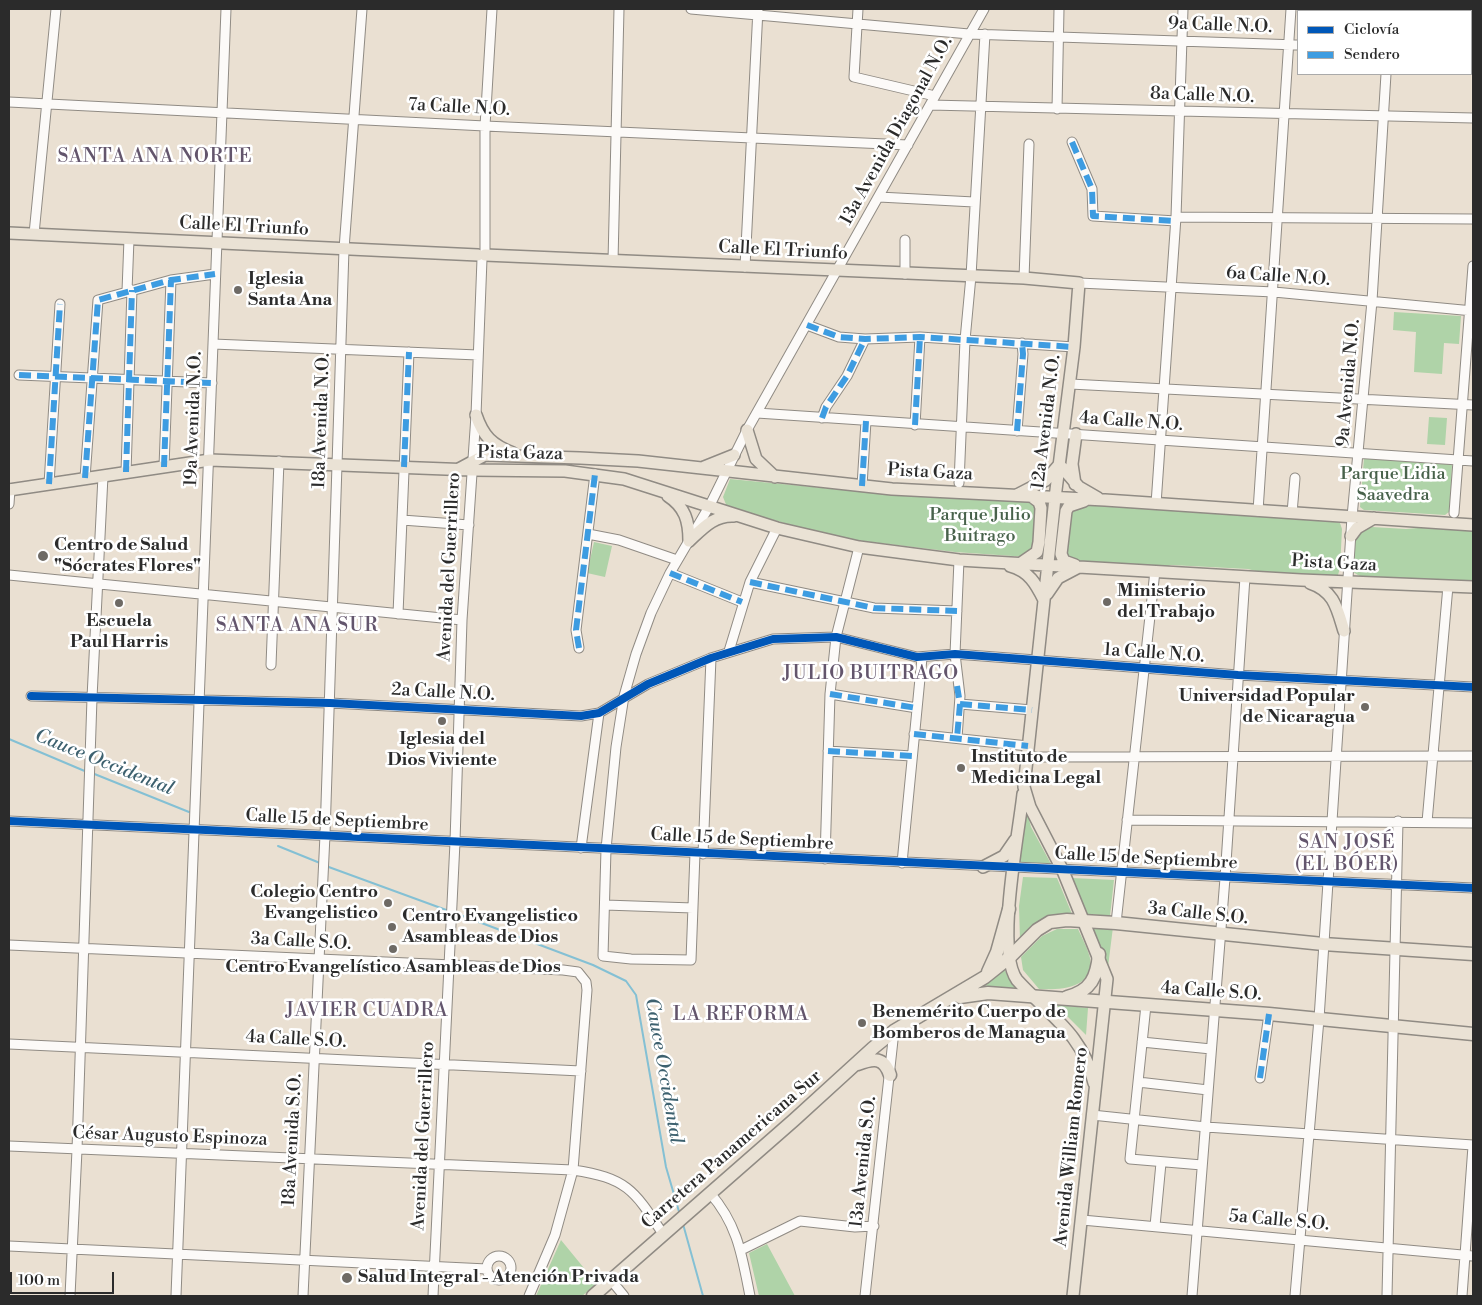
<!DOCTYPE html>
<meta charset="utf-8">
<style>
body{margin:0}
#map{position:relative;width:1482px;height:1305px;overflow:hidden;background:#eae0d2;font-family:"Libre Bodoni",serif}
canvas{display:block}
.frame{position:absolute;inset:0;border:10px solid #2b2b2b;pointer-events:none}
.legend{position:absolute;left:1297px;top:10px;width:175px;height:65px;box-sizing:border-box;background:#fff;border:1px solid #aaa;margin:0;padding:6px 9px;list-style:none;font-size:15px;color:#2b2b2b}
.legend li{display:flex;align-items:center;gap:10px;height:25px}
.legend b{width:25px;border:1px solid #aaa}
.scale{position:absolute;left:10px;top:1272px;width:104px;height:22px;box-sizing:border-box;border:2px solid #2b2b2b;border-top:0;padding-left:6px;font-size:15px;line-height:18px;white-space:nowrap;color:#2b2b2b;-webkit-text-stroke:4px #fff;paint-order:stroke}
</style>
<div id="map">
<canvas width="1482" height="1305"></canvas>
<div class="frame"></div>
<ul class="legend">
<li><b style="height:6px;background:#0057b8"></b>Ciclovía</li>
<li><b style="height:6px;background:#3d9ce1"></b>Sendero</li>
</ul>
<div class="scale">100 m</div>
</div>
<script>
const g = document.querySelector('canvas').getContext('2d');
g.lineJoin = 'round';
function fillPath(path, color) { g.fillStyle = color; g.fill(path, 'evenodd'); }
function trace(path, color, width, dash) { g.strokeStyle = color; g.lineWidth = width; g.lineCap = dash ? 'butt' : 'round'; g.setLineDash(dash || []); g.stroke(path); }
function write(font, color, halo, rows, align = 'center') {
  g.font = font + ' "Libre Bodoni",serif'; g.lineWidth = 5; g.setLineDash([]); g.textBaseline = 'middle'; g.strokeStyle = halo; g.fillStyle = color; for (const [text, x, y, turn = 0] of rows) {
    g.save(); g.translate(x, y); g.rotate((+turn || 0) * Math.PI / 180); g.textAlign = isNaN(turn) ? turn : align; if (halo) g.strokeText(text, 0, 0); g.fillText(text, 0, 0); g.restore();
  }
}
const green = new Path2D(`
 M1394,312l67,4 -2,28 -15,-1 -2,31 -28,-2 2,-40 -23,-2z
 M1429,417l18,1 -2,27 -18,-1z
 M1364,458l88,6 -2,47 -5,4 -81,-5 -4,-3z
 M730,479l124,12 179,11 5,5 -3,44 -8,6 -72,-5 -117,-14 -111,-31 -4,-10z
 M1085,505l248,16 7,2 2,6 -2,39 -2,7 -5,2 -62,-2 -23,-6 -77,-4 -9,3 -89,-6 -7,-7 3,-41 5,-5z
 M1441,526l32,4v51l-110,-3 -10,-6 2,-36 5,-4 12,-5 34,2z
 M594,542l18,4 -7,31 -18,-4z
 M1026,808l5,19 20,37 -31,-1z
 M1023,877l34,1 15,36c-28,-2 -34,7 -52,26l-1,-34z
 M1072,878l42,2 -4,36 -23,-2z
 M1091,925l22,2 -5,40z
 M1057,929h21c4,9 10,20 12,29 5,31 -31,32 -51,31l-16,-19 -2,-13 21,-21z
 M1003,966l5,11 13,14 -39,-6z
 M1056,1005l32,3 -2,27z
 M561,1240l36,44 -15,12h-46z
 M767,1244l28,52h-36l-10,-43z`);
const stream = new Path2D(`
 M9,739l78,33
 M92,773l97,39
 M278,846l42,17
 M326,866l123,45
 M455,913l138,52 33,16 10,14 30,172 14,48
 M683,1224l20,72`);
const minor = new Path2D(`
 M691,9l278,25 329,11
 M858,9l-4,68 81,19
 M1391,11v-2
 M1471,51h2
 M9,102l476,24 423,19
 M930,105l543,13
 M1057,109l2,-100
 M1072,142l20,47 1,27 83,5
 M879,197l95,5
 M1176,217l297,2
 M34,234l22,-225
 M485,253v-127l7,-117
 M613,261l6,-252
 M745,267l13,-258
 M905,274v-34
 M1024,278l5,-134
 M1079,283l195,9 199,19
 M127,291l2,-52
 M807,325l32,12 26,2 55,-2 154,10
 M213,344l265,11
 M19,375l193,8
 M1070,384l403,21
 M757,413l716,48
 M822,418l4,-11 21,-31 18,-37
 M915,425l5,-88
 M1017,431l6,-77 -1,-11
 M164,467l7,-187
 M126,472l6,-182
 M85,478l13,-178 73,-20 44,-6
 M959,483l6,-143 6,-64 14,-242
 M49,484l11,-180
 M862,486l4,-65
 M9,504l1,-15
 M1156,504l20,-287 7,-208
 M1258,511l33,-502
 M1292,513l3,-35
 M1454,513l19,-247
 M402,520l67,5
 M588,534l31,6 58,20
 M670,573l72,29
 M9,575l453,45
 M750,582l124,26 83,3
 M398,614l11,-262
 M579,648l-3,-18 19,-156
 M729,651l21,-69 27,-54
 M271,665l8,-204
 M830,694l87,14
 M31,696l299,7 251,13 18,-3 49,-29 63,-26 62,-19 63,-2 81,20 38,-3 283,21 235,12
 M960,704l72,6
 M914,734l114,12
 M957,738l3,-42 -5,-42 4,-94
 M828,751l84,5
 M1027,757l446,-1
 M1127,820l346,3
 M9,821l1464,67
 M1427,822l21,-236
 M581,848l18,-135
 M695,853l-4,107 -60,-1 -28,-3 3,-107 10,-102 8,-51 12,-42 15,-41 19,-40 40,-68 37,-75 237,-421
 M703,854l8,-196
 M825,859l5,-165 6,-57 23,-90
 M902,863l20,-205
 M605,905l88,3
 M1116,923l39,-352
 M9,945l554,25 15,2 8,10 1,8 -14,180 -18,65 -26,61
 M1146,1005l-16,154 72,6
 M1142,1042l69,7
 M9,1044l572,27
 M1260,1078l9,-64
 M1138,1082l70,8
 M1092,1115l114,12 267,18
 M9,1146l564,24c54,8 61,20 90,64
 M710,1193c28,32 32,63 40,103
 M1082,1220l391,36
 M1155,1226l6,-63
 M9,1246l478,23
 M741,1250l59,-29 55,6 19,-1
 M487 1268a12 12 0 1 1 24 0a12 12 0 1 1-24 0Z
 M611,1280l13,16
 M70,1296l7,-146 15,-452 11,-222
 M176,1296l50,-1287
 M303,1296l22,-461 19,-586 18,-240
 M433,1296l22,-454 7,-222 14,-205 6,-156
 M865,1296l29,-265
 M1192,1296l33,-418 20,-301
 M1295,1296l24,-277 33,-502 20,-216 14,-227
 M1387,1296l11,-475
 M1462,1296l11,-150`);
const major = new Path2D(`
 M9,233l469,22
 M485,255l539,23 55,5 -5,64 -19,151 -31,289 6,20 33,64 44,108 -34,317
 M476,415c7,21 16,30 37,38
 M747,430l9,29 19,18
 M1059,464l20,23 19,11
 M704,467l30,-12
 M457,470l28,-15 95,3 58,3 254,28 213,11 368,25
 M1075,484l-3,-20 4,-30
 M9,490l201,-30 262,10 93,1 59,8 153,49 82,19 100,13 342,20 172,7
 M1017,495l29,-15 12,-14
 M668,496c17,11 21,25 21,45
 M1351,536l6,-8 17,-10
 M689,541c14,-13 25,-26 45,-25
 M1021,563l16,-11 2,-10 2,-34 -2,-6 -8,-6
 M1075,565l-11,-4 -3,-7 5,-43 3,-5 15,-5
 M1010,566c19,5 26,18 34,34
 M1310,583c24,8 27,25 34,48
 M1047,594l11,-16 19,-10
 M1023,794c-4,39 -28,156 -6,186 32,35 66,54 77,103
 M983,867l21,-11 11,-16`);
const highway = new Path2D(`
 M988,972l9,-20 12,-43
 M960,997l28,-4 281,21 204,20
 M1067,997c24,-6 30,-20 32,-43
 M858,1064c16,-6 26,-7 32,11
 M593,1296l201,-176 79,-72 21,-17 91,-54 25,-20 27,-27 13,-8 17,-2 49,3 207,21 150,10`);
const quiet = new Path2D(`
 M1072,142l20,47 1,27 83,5
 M807,325l32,12 26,2 55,-2 154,10
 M19,375l193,8
 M822,418l4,-11 21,-31 18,-37
 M915,425l5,-88
 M1017,431l6,-77 -1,-11
 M164,467l7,-187
 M404,467l5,-115
 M126,472l6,-182
 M85,478l13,-178 73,-20 44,-6
 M49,484l11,-180
 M862,486l4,-65
 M670,573l72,29
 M750,582l124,26 83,3
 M579,648l-3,-18 19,-156
 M957,686l3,18 -3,34
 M830,694l87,14
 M960,704l72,6
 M914,734l114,12
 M828,751l84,5
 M1260,1078l9,-64`);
const cycleway = new Path2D(`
 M31,696l299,7 251,13 18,-3 49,-29 63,-26 62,-19 63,-2 81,20 38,-3 283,21 235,12
 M9,821l1464,67`);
const markers = [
 [238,290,5,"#6e6a65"],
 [43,556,6,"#6e6a65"],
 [1107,602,5,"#6e6a65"],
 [119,603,5,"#6e6a65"],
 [1365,707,5,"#6e6a65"],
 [442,721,5,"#6e6a65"],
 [961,768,5,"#6e6a65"],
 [388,903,5,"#6e6a65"],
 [392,927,5,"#6e6a65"],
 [393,949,5,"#6e6a65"],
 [862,1023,5,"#6e6a65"],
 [347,1278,6,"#6e6a65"]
];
const streetNames = [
 ["9a Calle N.O.",1220,26,2],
 ["8a Calle N.O.",1202,96,2],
 ["7a Calle N.O.",459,108,3],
 ["13a Avenida Diagonal N.O.",897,131,-61],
 ["Calle El Triunfo",244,227,3],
 ["Calle El Triunfo",783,251,3],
 ["6a Calle N.O.",1278,277,4],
 ["9a Avenida N.O.",1349,383,-85],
 ["19a Avenida N.O.",194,419,-88],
 ["18a Avenida N.O.",322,421,-88],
 ["12a Avenida N.O.",1047,422,-83],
 ["4a Calle N.O.",1131,422,4],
 ["Pista Gaza",520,454,1],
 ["Pista Gaza",930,473,3],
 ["Pista Gaza",1334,564,3],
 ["Avenida del Guerrillero",450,567,-87],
 ["1a Calle N.O.",1154,654,4],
 ["2a Calle N.O.",443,693,3],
 ["Calle 15 de Septiembre",337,821,3],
 ["Calle 15 de Septiembre",742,840,3],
 ["Calle 15 de Septiembre",1146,859,3],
 ["3a Calle S.O.",1198,914,6],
 ["3a Calle S.O.",301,942,3],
 ["4a Calle S.O.",1211,992,4],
 ["4a Calle S.O.",296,1040,3],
 ["Avenida del Guerrillero",424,1136,-87],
 ["César Augusto Espinoza",170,1137,2],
 ["18a Avenida S.O.",293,1140,-87],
 ["Avenida William Romero",1072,1147,-84],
 ["Carretera Panamericana Sur",732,1150,-41],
 ["13a Avenida S.O.",864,1162,-84],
 ["5a Calle S.O.",1279,1221,5]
];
const poiNames = [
 ["Iglesia",248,280],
 ["Santa Ana",248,301],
 ["Centro de Salud",54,546],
 ["\"Sócrates Flores\"",54,567],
 ["Ministerio",1117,592],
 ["del Trabajo",1117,613],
 ["Escuela",119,622,"center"],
 ["Paul Harris",119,643,"center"],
 ["Universidad Popular",1355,697,"right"],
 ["de Nicaragua",1355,718,"right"],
 ["Iglesia del",442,740,"center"],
 ["Dios Viviente",442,761,"center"],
 ["Instituto de",971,758],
 ["Medicina Legal",971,779],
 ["Colegio Centro",378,893,"right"],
 ["Evangelistico",378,914,"right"],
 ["Centro Evangelistico",402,917],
 ["Asambleas de Dios",402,938],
 ["Centro Evangelístico Asambleas de Dios",393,968,"center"],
 ["Benemérito Cuerpo de",872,1013],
 ["Bomberos de Managua",872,1034],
 ["Salud Integral - Atención Privada",358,1278]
];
const parkNames = [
 ["Parque Lidia",1393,475],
 ["Saavedra",1393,496],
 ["Parque Julio",980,516],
 ["Buitrago",980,537]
];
const neighbourhoodNames = [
 ["SANTA ANA NORTE",155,157],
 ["SANTA ANA SUR",297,626],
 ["JULIO BUITRAGO",871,674],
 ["SAN JOSÉ",1347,843],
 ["(EL BÓER)",1347,865],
 ["JAVIER CUADRA",367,1011],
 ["LA REFORMA",741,1015]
];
const waterNames = [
 ["Cauce Occidental",104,763,22],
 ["Cauce Occidental",663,1071,80]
];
fillPath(green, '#afd3a8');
trace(stream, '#84c0d4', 2);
trace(minor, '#908b84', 11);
trace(major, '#908b84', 14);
trace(highway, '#908b84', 15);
trace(minor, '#fcfaf8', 9);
trace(major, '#eae2d5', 11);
trace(highway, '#eae2d5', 12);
trace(quiet, '#3d9ce1', 6, [12, 6]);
trace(cycleway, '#0057b8', 8);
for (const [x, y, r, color] of markers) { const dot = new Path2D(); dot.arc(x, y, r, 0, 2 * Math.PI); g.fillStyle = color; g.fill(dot); trace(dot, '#fff', 2); }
write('18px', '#2b2b2b', '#fff', streetNames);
write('bold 18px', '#2b2b2b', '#fff', poiNames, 'left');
write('18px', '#48624b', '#fff', parkNames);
g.letterSpacing = '1px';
write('19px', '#63556c', '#fff', neighbourhoodNames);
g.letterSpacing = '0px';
write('italic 19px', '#3d616f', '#fff', waterNames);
</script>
